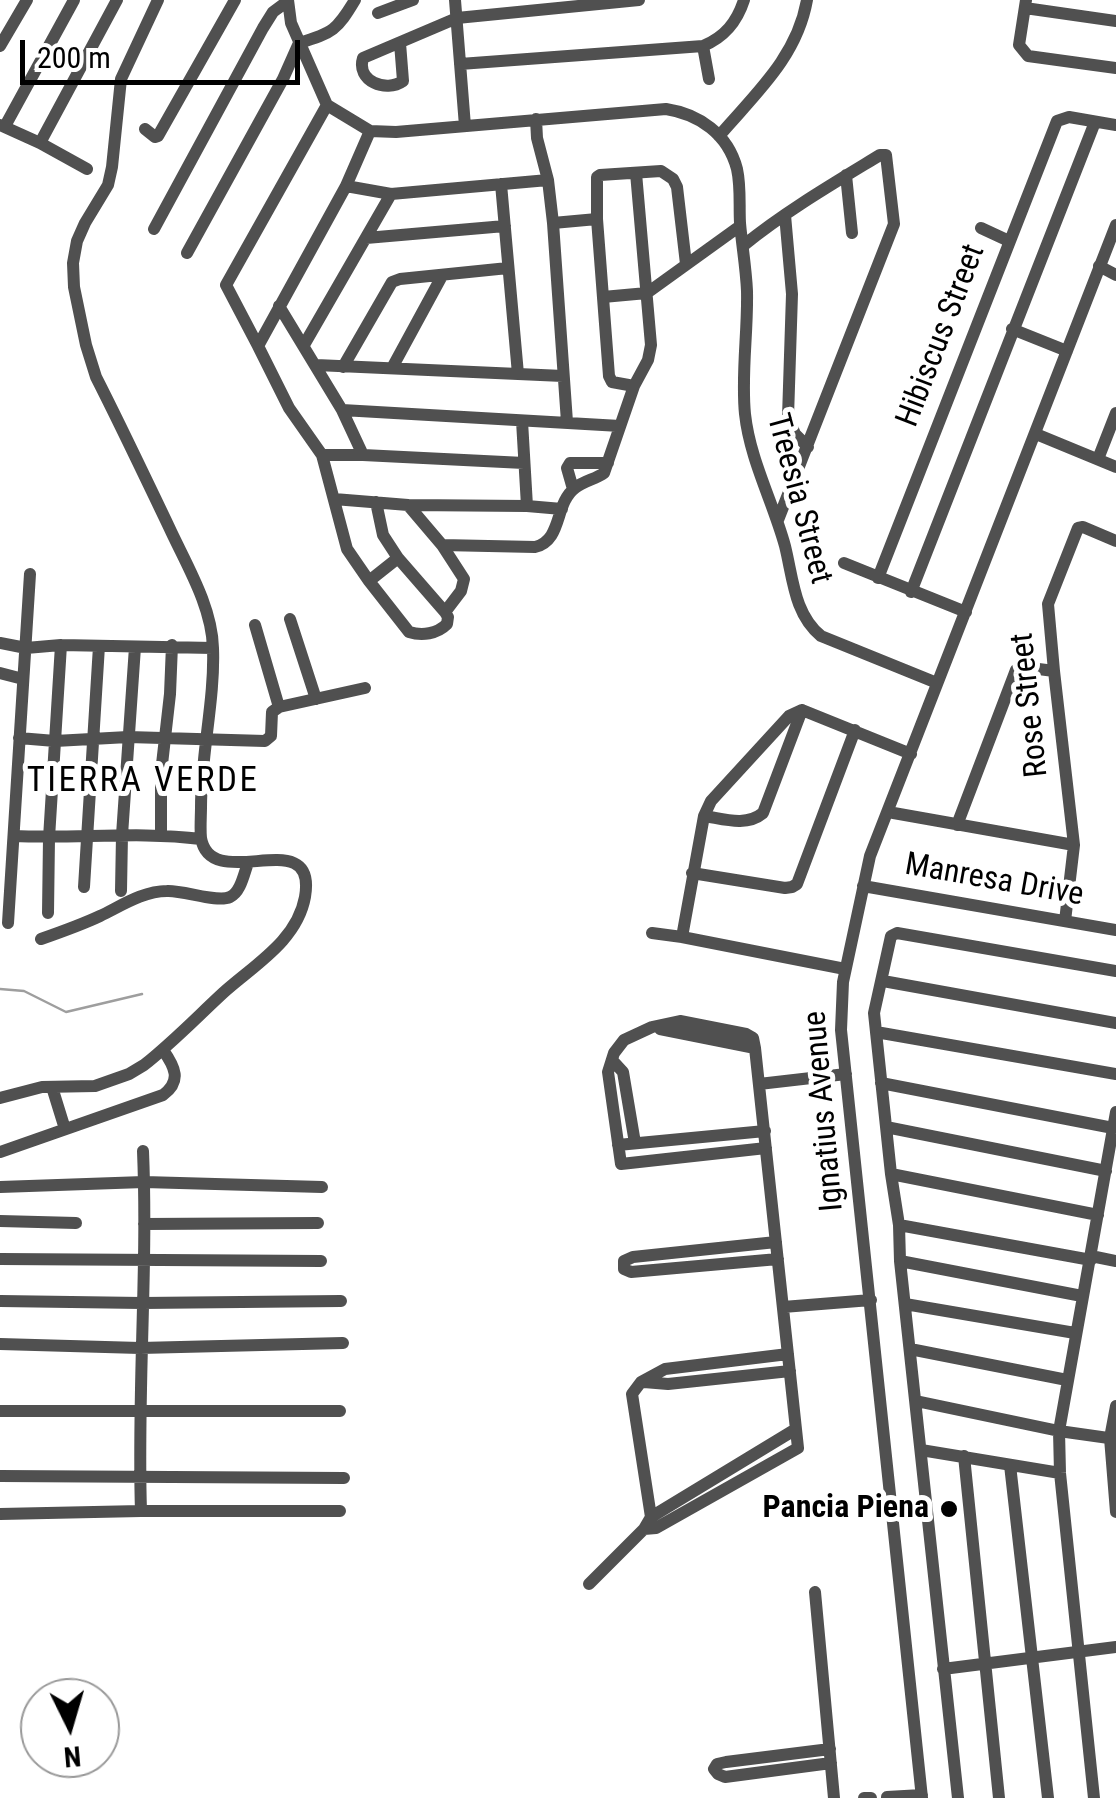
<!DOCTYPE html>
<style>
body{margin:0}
#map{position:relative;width:1116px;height:1798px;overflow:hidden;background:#fff;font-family:"Roboto Condensed",sans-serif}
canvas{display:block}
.north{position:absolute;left:20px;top:1678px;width:100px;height:100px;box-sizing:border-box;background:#fff;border:2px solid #999;border-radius:50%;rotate:175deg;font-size:28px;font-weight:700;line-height:40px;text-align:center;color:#000}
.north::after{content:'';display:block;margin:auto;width:35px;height:45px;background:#000;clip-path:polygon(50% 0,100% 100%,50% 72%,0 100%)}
.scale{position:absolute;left:20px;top:40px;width:280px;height:45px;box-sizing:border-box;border:5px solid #000;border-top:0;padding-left:12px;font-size:30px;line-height:35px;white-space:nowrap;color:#000;-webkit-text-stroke:8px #fff;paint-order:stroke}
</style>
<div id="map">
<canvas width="1116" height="1798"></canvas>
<div class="north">N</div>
<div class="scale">200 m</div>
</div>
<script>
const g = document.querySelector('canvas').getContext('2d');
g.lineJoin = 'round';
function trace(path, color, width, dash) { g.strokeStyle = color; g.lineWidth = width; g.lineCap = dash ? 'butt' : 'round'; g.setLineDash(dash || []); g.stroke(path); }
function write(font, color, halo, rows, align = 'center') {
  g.font = font + ' "Roboto Condensed",sans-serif'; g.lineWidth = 10; g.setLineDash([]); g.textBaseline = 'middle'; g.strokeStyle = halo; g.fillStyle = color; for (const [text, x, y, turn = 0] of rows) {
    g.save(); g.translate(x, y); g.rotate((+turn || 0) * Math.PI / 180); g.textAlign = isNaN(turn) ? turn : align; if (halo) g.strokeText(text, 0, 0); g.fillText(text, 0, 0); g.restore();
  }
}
const stream = new Path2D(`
 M0,989l24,2 42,21 76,-18`);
const minor = new Path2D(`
 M288,0l3,23 36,82 43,26 26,1 270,-23c33,5 62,25 71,60 4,18 2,36 3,54 2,23 6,45 7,68 1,41 -6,83 -2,123 5,46 28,88 40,132 8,32 9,68 36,90l116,47
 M455,0l10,126
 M1026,0l-7,45 9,11 88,12
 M1025,8l91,13
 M378,13l35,-13
 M400,43l3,38c-17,12 -47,0 -40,-23l94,-40 182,-18
 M0,46l27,-46
 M703,46l6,33
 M460,64l243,-18c22,-9 34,-24 41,-46
 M327,105l-101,180 32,61 88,-160 24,-55
 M536,119l1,19 11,42 5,43 14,199
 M0,125l40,18 47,26
 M5,126l69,-126
 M145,129l10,8 3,-1 77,-136
 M719,136c37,-43 78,-79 88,-136
 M40,143l77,-143
 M636,173l15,172 -3,15 -14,26 -22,-4 -3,-6 -12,-157v-42l3,-2 61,-4 12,8 4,8 9,77
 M846,175l6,58
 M501,184l17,190
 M346,186l45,8 157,-14
 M785,215l7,79 -4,123 7,17 13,13
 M553,223l44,-4
 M981,228l28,13
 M154,229l109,-201 10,-16 15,-11
 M366,238l139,-12
 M744,245c42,-34 90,-62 136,-90h6l8,69 -116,296
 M187,253l96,-174 16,-36c34,-10 38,-13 56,-43
 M1099,266l17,9
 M603,297l44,-4 93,-67
 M279,306l63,104 21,45
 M1012,329l55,22
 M304,345l87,-151
 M258,346l31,62 33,47 25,94 22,32 40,51c13,4 28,2 38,-8l1,-7 -3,-5 16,-21 3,-12 -22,-34 -34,-40
 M316,365l247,11
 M343,367l49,-85 8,-3 108,-11
 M392,368l50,-92
 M342,410l278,16
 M522,421l5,85
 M1036,434l80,33
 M322,455h41l161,8
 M1098,459l18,-46
 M573,489l-6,-21 3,-5h38
 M334,499l74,6 119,1 35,3
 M376,502l7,33 15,23 47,54
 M442,545l93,2c28,-7 19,-43 40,-59 8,-7 21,-9 29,-15l30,-87
 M844,563l122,49
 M878,578l179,-457 12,-4 47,8
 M369,581l29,-23
 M911,592l184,-470
 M290,619l26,80
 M255,625l24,82
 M0,643l26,5 35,-3 152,3
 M0,673l23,6
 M802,710l109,44
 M19,738l36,3 73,-4 137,4 6,-5 1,-24 7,-5 86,-19
 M888,812l186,33
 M704,816c20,3 42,11 59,-3l39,-103
 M957,825l59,-155 7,-3 31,4
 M161,834v-61l9,-79 2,-49
 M14,836c63,3 125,-5 187,3
 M692,873l93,15 7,-1 5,-3 58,-154
 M863,886l253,44
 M84,887l15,-241
 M121,891l1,-56 13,-188
 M48,913l1,-75 12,-193
 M1065,921l9,-76 -20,-174 -6,-67 30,-76 5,-1 33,14
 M8,923l22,-349
 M652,933l30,4 163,32
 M682,937l22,-121 7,-15 78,-85 13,-6
 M41,939c20,-7 40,-14 59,-23 21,-10 43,-25 67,-25 16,-1 50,12 63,6 11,-5 14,-24 18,-34
 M883,981l233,42
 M660,1029l95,19
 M876,1032l240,42
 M612,1060l11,12 12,71
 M881,1083l232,45
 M759,1084l87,-10
 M52,1087l13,42
 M0,1098l42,-11 53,-1 34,-12 15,-9c28,-22 53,-48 79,-72 31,-28 74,-52 82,-96 13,-76 -94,-1 -104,-59 -1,-10 0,-21 0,-31 0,-53 14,-108 12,-159 -1,-42 -27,-84 -44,-121 -24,-50 -48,-101 -73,-150l-10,-32 -12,-58 -1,-24 4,-22 8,-18 23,-38 4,-18 9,-88 37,-79
 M886,1127l220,44
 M618,1145l147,-14
 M0,1152l163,-57c19,-14 12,-28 0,-45
 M891,1174l207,41
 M0,1187l144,-5 178,5
 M0,1221l76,2
 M144,1224l174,-1
 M899,1225l192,35
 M776,1242l-143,15 -9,4v8l7,3 147,-13
 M1091,1256l25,5
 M0,1259l321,2
 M900,1261l182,35
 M0,1301l142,2 199,-2
 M905,1304l170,29
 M783,1307l88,-7
 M0,1344l140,4 203,-5
 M910,1349l157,31
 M644,1382l24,2 122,-13
 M916,1401l143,30 57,8
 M1116,1406l-6,32 6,74
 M0,1411h340
 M921,1450l139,23
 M964,1456l35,342
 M1010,1465l38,333
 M0,1476l344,2
 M141,1511c-4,-120 7,-240 2,-360
 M0,1514l141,-3h199
 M651,1517l-19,-123 9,-12 24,-13 123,-15
 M644,1529l12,-1 142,-80 -43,-400 -2,-10 -7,-4 -66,-13 -28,6 -28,13 -10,13 -6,19 13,92 145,-16
 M589,1584l55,-55 7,-12 145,-88
 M815,1592l19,206
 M943,1669l173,-22
 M830,1749l-104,13 -9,2 -3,5 4,5 7,3 106,-14
 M887,1797l35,-2
 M864,1798h7
 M922,1798l-81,-768 2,-48 27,-126 246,-631
 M958,1798l-58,-537 -1,-36 -8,-51 -17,-161 17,-77 6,-3 219,38
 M1094,1798l-34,-325 -1,-42 57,-319`);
const markers = [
 [949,1509,10,"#000"]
];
const streetNames = [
 ["Hibiscus Street",942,336,-69],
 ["Treesia Street",798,499,75],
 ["Rose Street",1031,705,-96],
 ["Manresa Drive",994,881,10],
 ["Ignatius Avenue",825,1111,-95]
];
const poiNames = [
 ["Pancia Piena",929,1509]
];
const neighbourhoodNames = [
 ["TIERRA VERDE",143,782]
];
trace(stream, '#9e9e9e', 2.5);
trace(minor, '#505050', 12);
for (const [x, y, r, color] of markers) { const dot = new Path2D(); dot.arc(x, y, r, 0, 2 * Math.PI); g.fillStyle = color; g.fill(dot); trace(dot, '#fff', 4); }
write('32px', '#000', '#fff', streetNames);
write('bold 32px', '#000', '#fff', poiNames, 'right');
g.letterSpacing = '2.5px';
write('35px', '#000', '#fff', neighbourhoodNames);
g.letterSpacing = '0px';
</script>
